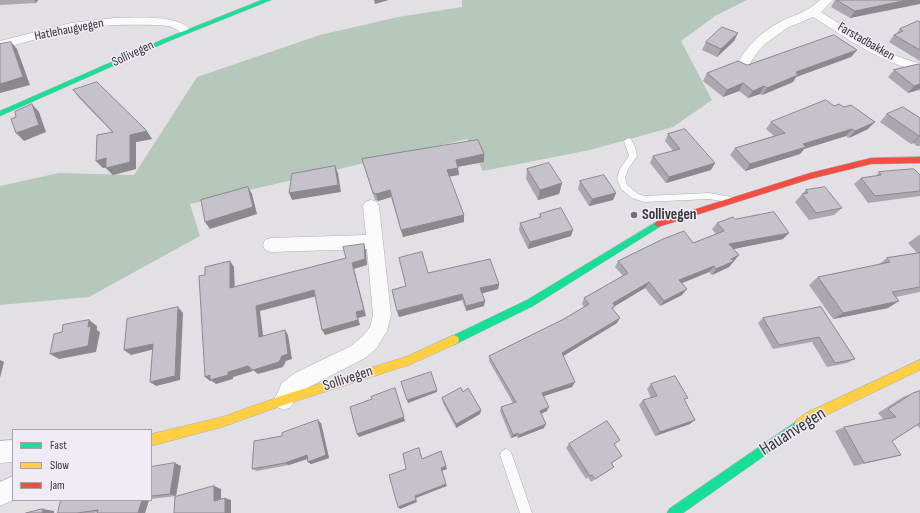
<!DOCTYPE html>
<style>
body{margin:0}
#map{position:relative;width:920px;height:513px;overflow:hidden;background:#e3e0e5;font-family:"Sofia Sans Condensed",sans-serif}
canvas{display:block}
.legend{position:absolute;left:12px;top:429px;width:140px;height:72px;box-sizing:border-box;background:#f0ebf5;border:1px solid #a6a2aa;margin:0;padding:5px 7px;list-style:none;font-size:12px;color:#373539}
.legend li{display:flex;align-items:center;gap:8px;height:20px}
.legend b{width:20px;border:1px solid #a6a2aa}
</style>
<div id="map">
<canvas width="920" height="513"></canvas>
<ul class="legend">
<li><b style="height:5px;background:#16e098"></b>Fast</li>
<li><b style="height:5px;background:#ffcf43"></b>Slow</li>
<li><b style="height:5px;background:#f24e42"></b>Jam</li>
</ul>
</div>
<script>
const g = document.querySelector('canvas').getContext('2d');
g.lineJoin = 'round';
function fillPath(path, color) { g.fillStyle = color; g.fill(path, 'evenodd'); }
function trace(path, color, width, dash) { g.strokeStyle = color; g.lineWidth = width; g.lineCap = dash ? 'butt' : 'round'; g.setLineDash(dash || []); g.stroke(path); }
function write(font, color, halo, rows, align = 'center') {
  g.font = font + ' "Sofia Sans Condensed",sans-serif'; g.lineWidth = 3; g.setLineDash([]); g.textBaseline = 'middle'; g.strokeStyle = halo; g.fillStyle = color; for (const [text, x, y, turn = 0] of rows) {
    g.save(); g.translate(x, y); g.rotate((+turn || 0) * Math.PI / 180); g.textAlign = isNaN(turn) ? turn : align; if (halo) g.strokeText(text, 0, 0); g.fillText(text, 0, 0); g.restore();
  }
}
const forest = new Path2D(`
 M462,0h285l-32,16 -34,25 31,59 -39,27 -83,23 -107,21 -16,-32 -277,65 10,32 -111,61 -89,8v-119l59,-13 75,2 63,-98 123,-42 78,-18 64,-10z`);
const lane = new Path2D(`
 M628,138l3,1 4,8 2,9 -9,13 -3,9 2,7 11,9 6,2 65,-3 22,4 1,2 -1,2 -3,1 -19,-3 -65,3 -12,-4 -11,-9 -4,-11 3,-9 9,-13 -5,-15z
 M506,449l4,2 2,4 20,58h-12l-20,-58 2,-4z`);
const street = new Path2D(`
 M820,0h13l-12,12c31,19 63,44 99,51v8c-40,-8 -73,-33 -107,-54l-26,11 -22,16 -6,6 -12,18h-10l-1,-3c11,-18 24,-33 44,-43 16,-8 26,-9 40,-22z
 M114,18c18,0 65,-4 76,12l-2,3c-8,1 -10,-3 -16,-6 -8,-3 -48,-2 -58,-2 -39,2 -76,14 -114,24v-8l71,-18z
 M371,200l6,2 2,4 12,109 -4,16 -11,18 -11,9 -56,29 -13,10 -5,10 -7,3 -7,-3 -3,-7 8,-17 13,-10 56,-27 12,-10 7,-9 3,-12 -6,-66 -96,3 -6,-2 -2,-5 2,-5 6,-2 95,-3 -3,-29 2,-4z
 M13,440v22l-13,1v-22z
 M13,476v24l-13,6v-24z`);
const fast = new Path2D(`
 M262,0h9l-102,41 -169,75v-5l164,-72z
 M658,221l4,3 -1,2 -128,80 -75,37 -4,2 -4,-2 -1,-3 1,-3 77,-37z
 M800,419l4,1 1,4 -1,4 -121,85h-16l2,-4z`);
const slow = new Path2D(`
 M454,335l4,2 1,3 -1,3 -49,22 -125,40 -62,22 -71,19v-12l71,-17 62,-22 124,-39z
 M920,360v10l-104,50 -16,9 -4,-1 -1,-4 1,-4 12,-8z`);
const jam = new Path2D(`
 M920,157v6l-49,1 -61,15 -152,48 -4,-3 4,-3 152,-48 61,-15z`);
const wall = new Path2D(`
 M0,0h38l-2,3 -36,2z
 M835,0h85l-70,18 -19,-11z
 M920,22v39l-31,-19 5,-7 2,-1 4,-5z
 M738,33l-4,8 -17,16 -15,-7 4,-8z
 M857,50l-6,7 -55,20 -3,5 -31,13 -2,-1 -12,4 -9,-7 -16,6 -20,-16 4,-8 40,-8z
 M920,64v27l-2,-1 -10,3 -20,-16 6,-7z
 M73,90l79,49 -16,3v27l-23,6 -7,-7h-3l-7,-7 16,-29 -33,-34z
 M834,106l34,23 -19,9 -3,-2 -42,13 -4,5 -55,17 -15,-16 5,-7 39,-12 -8,-7 5,-7z
 M887,114l33,4v28h-3l-4,-3 -2,1 -31,-22z
 M668,134l43,36 -45,13 -16,-20 3,-7 20,-5 -8,-10z
 M362,159l122,3 -26,5 1,8 -10,1 15,46 -61,15 -12,-40 -13,4 -3,-1 -11,-34z
 M527,169l35,14 -3,11 -21,6 -12,-21z
 M879,172l41,3v21l-52,7 -14,-19 7,-6 15,-2z
 M580,181l36,12 -3,7 -24,6 -11,-17z
 M806,190l36,18 -8,7 -25,5 -14,-18z
 M540,214l31,22 -43,13 -9,-19 1,-7 19,-5z
 M735,219l48,20 -50,10 6,6 -10,12 -17,8 -3,-3 -27,11v12l-22,11 -15,-18 -30,18 -2,3 4,14 -54,33 12,26 -3,5 -28,9 3,15 -6,3 3,14 -26,10 -1,-2 -6,2 -11,-27 1,-4 12,-4 -24,-42v-5l75,-37 20,-12 -2,-3 2,-6 39,-22 -8,-9 3,-6 75,-18 23,-9 -4,-5 5,-6z
 M919,235h1v57l-24,5 -8,11 -55,11 -24,-34 9,-8 60,-12 9,-7 30,-5 -9,-10z
 M399,258l29,15 71,11 -1,5 -16,4 2,13 -18,5 -4,-11 -63,17 -7,-27 14,-4z
 M821,307l34,52 -8,4 -20,4 -15,-25 -39,7 -15,-26 5,-5z
 M651,384l33,16 6,24 -35,12 -16,-31 4,-5 8,-2 -4,-9z
 M920,391v38l-3,-4 -25,16 9,14 -11,3 -36,8 -19,-35 9,-4 40,-7 -6,-7 25,-16 10,-4z
 M463,392l18,18 -1,4 -24,14 -13,-25 -1,-5z
 M321,423l8,35 -18,6 -3,-2 -1,-3 -18,6 -32,6 -5,-2 30,-33z
 M569,444l45,1 4,14 -6,4 2,4 -23,15 -3,-5 -2,2 -20,-31z
 M181,466l-5,30 -25,3v-32z
 M149,500l-4,13h-48v-1l-3,1h-36z`);
const shadedWall = new Path2D(`
 M34,0h4l-2,3z
 M374,0h15l-14,4z
 M907,0h13v4l-70,14 5,-7z
 M738,33l-4,8 -17,16 4,-8z
 M11,42l6,7 13,36 -30,8v-9z
 M857,50l-6,7 -55,20 -3,5 -31,13 5,-7 29,-16z
 M743,83l-4,8 -16,6 4,-7z
 M920,84v4l-2,2 -10,3 6,-7z
 M764,86l-4,8 -12,4 5,-7z
 M32,104l7,8 7,20 -22,9 -8,-8z
 M875,122l-7,7 -19,9 6,-7z
 M852,129l-6,7 -42,13 -4,5 -55,17 5,-7 53,-20z
 M147,131l5,8 -16,3v27l-23,6 -7,-7 24,-33z
 M919,136h1l-7,7 -2,1z
 M484,154v8l-28,5v-7z
 M106,158l7,8 -10,2 -7,-7z
 M715,163l-4,7 -45,13 3,-6z
 M335,166l3,7 3,19 -49,8 -3,-7z
 M458,168l1,7 -12,2v-7z
 M562,183l-3,11 -21,6 2,-10z
 M248,187l4,7 5,20 -47,15 -5,-7z
 M390,190l1,7 -13,4 -2,-7z
 M616,193l-3,7 -24,6 3,-7z
 M464,215v7l-61,15 -2,-7z
 M573,230l-2,6 -43,13 2,-7z
 M789,233l-6,6 -59,12 5,-7z
 M364,244l2,7 1,14 -13,4 12,47 -8,2 2,7 -35,10 -3,-5 34,-18 -4,-49z
 M739,255l-10,12 -17,8 4,-6 15,-10z
 M230,261l4,6 1,27 -5,-6z
 M714,266l-5,6 -34,14 4,-6z
 M649,282l-4,6 -35,21 3,-6z
 M499,284l-1,5 -18,5v-6z
 M687,289l-5,6 -22,11 4,-5z
 M314,290l3,6 -57,15 4,31 -5,-5 -3,-31z
 M462,294v6l-63,17 -2,-6z
 M485,301l-1,5 -18,5v-5z
 M899,301l-11,7 -55,11 10,-6z
 M178,307l5,6 -3,67 -24,6 -6,-4z
 M620,318l-3,5 -57,35 2,-5z
 M89,320l8,6v4l3,2 -4,20 -37,7 -9,-5 38,-27z
 M285,330l3,5 4,24 -6,2 -3,6 -25,7 -5,-4z
 M153,344l6,4 -28,7 -7,-5z
 M0,360l4,2 -4,16z
 M248,366l5,5 -20,6v2l-17,5 -4,-3h-2l-5,-4 5,-2 18,-3z
 M575,382l-3,5 -31,10 1,-4z
 M395,388l10,33 -46,16 -2,-3z
 M437,390v2l-29,11 -1,-3z
 M549,407l-2,4 -9,4 2,-4z
 M481,410l-1,4 -24,14v-4z
 M318,420l3,3 8,35 -18,6 -3,-2z
 M695,420l-5,4 -35,12 5,-4z
 M546,424l-2,4 -26,10 1,-3z
 M518,433l-1,3 -6,2 2,-3z
 M307,455l3,3 -21,7 -4,-2z
 M175,463l6,3 -5,30 -6,-2z
 M446,466l1,3 -5,2 -1,-3z
 M446,484l1,2 -31,12 1,4 -17,7 -2,-2 17,-11z
 M214,486l7,3v14l-7,-2z
 M225,498l6,2v13h-6z
 M142,500h7l-4,13h-7z
 M43,509l11,2v2h-12z`);
const building = new Path2D(`
 M837,0h70l-52,11z
 M918,21l2,1v28l-26,-15 9,-4 -3,-2z
 M722,27l16,6 -17,16 -15,-7z
 M834,35l23,15 -61,22 2,3 -31,13 -3,-2 -11,5 -10,-8 -16,7 -20,-17 31,-12 9,4z
 M11,42l12,35 -23,7v-40z
 M919,64h1v20l-6,2 -20,-16z
 M97,82l50,49 -17,4v27l-24,6v-10l-10,3 1,-26 16,-3 -40,-42z
 M826,100l8,6 5,-2 5,3 7,-2 24,17 -20,9 -3,-2 -49,15 3,3 -56,17 -15,-16 50,-15 -14,-11z
 M32,104l7,21 -23,8 -5,-14 5,-2 -1,-5z
 M903,107l17,11v18h-1l-32,-22z
 M685,129l30,34 -46,14 -16,-21 27,-7 -12,-15z
 M478,140l6,14 -28,6 2,8 -11,2 17,45 -63,15 -11,-40 -14,4 -3,-1 -11,-34z
 M549,163l13,20 -22,7 -13,-21z
 M335,166l3,19 -49,8 3,-19z
 M914,169l6,6v16l-45,5 -14,-18 20,-3 -2,-3z
 M604,175l12,18 -24,6 -12,-18z
 M248,187l5,20 -48,15 -4,-22z
 M825,187l17,21 -26,5 -14,-19 6,-1 -2,-3z
 M561,208l12,22 -43,12 -10,-19 21,-6 -1,-3z
 M774,212l15,21 -60,11 10,11 -8,4 3,2 -18,8 -2,-3 -35,14 8,9 -23,12 -15,-19 -36,21 2,3 -3,2 8,10 -58,35 13,29 -33,11 7,14 -9,4 6,13 -27,11 -1,-2 -5,2 -12,-28 15,-5 -27,-46 75,-37 25,-15 -5,-6 44,-25 -10,-12 45,-22 21,-8 9,12 31,-12 -7,-8 16,-6 2,2z
 M364,244l1,15 -13,4 12,47 -8,2 2,8 -36,10 -8,-40 -58,16 3,31 26,-7 3,24 -6,2 -3,6 -26,8 -5,-4 -20,6v3l-18,5v-5l-5,2 -6,-101 6,-1v-8l25,-6v27l116,-30 -3,-11z
 M422,252l6,21 62,-14 9,25 -19,4 5,13 -19,5 -4,-12 -65,17 -5,-21 14,-4 -7,-28z
 M920,253v34l-28,5 7,9 -56,12 -25,-36 72,-15 -3,-4z
 M178,307l-3,69 -25,6 3,-38 -29,6 3,-31z
 M821,307l34,52 -20,4 -16,-26 -40,8 -16,-27z
 M89,320l-1,7 3,-1 -3,20 -38,8 4,-20 8,-2 1,-7z
 M431,372l6,18 -30,10 -6,-18z
 M675,376l13,22 -4,1 11,21 -35,12 -17,-32 14,-4 -6,-12z
 M395,388l9,29 -47,17 -7,-27 22,-8 -1,-2z
 M461,388l2,4 5,-4 13,22 -25,14 -14,-26z
 M920,391v32l-28,18 9,14 -37,8 -20,-36 52,-10 -8,-8 25,-16z
 M318,420l8,35 -18,7 -1,-7 -22,8 -33,6 2,-28 28,-5v-3z
 M607,421l13,19 -6,4 8,12 -11,7 3,4 -19,12 -3,-4 -2,1 -21,-32z
 M419,448l3,11 19,-8 5,15 -5,2 5,16 -31,12 1,4 -18,7 -9,-32 17,-6 -3,-15z
 M175,463l-5,31 -19,2v-29z
 M214,486v15l11,-3v15h-51l1,-16z
 M61,500h81l-4,13h-41l1,-3 -21,3h-19z
 M43,509l-1,4h-16z`);
const markers = [
 [634,215,4,"#737175"]
];
const farStreetnames = [
 ["Hatlehaugvegen",69,30,-11],
 ["Farstadbakken",866,42,30],
 ["Sollivegen",133,54,-25]
];
const poiNames = [
 ["Sollivegen",642,215]
];
const streetNames = [
 ["Sollivegen",348,379,-18]
];
const nearStreetnames = [
 ["Hauanvegen",793,432,-32]
];
fillPath(forest, '#b6c7bc');
trace(lane, '#aeacb0', 1);
trace(street, '#aeacb0', 1);
trace(fast, '#aeacb0', 1);
trace(slow, '#aeacb0', 1);
trace(jam, '#aeacb0', 1);
fillPath(lane, '#fbfafb');
fillPath(street, '#fbfafb');
fillPath(fast, '#16e098');
fillPath(slow, '#ffcf43');
fillPath(jam, '#f24e42');
fillPath(wall, '#aaa7af');
fillPath(shadedWall, '#8b888e');
fillPath(building, '#c6c2cb');
trace(building, '#8b888e', 1);
for (const [x, y, r, color] of markers) { const dot = new Path2D(); dot.arc(x, y, r, 0, 2 * Math.PI); g.fillStyle = color; g.fill(dot); trace(dot, '#f0ebf5', 1.5); }
write('13px', '#373539', '#f0ebf5', farStreetnames);
write('bold 15px', '#373539', '#f0ebf5', poiNames, 'left');
write('15px', '#373539', '#f0ebf5', streetNames);
write('18px', '#373539', '#f0ebf5', nearStreetnames);
</script>
